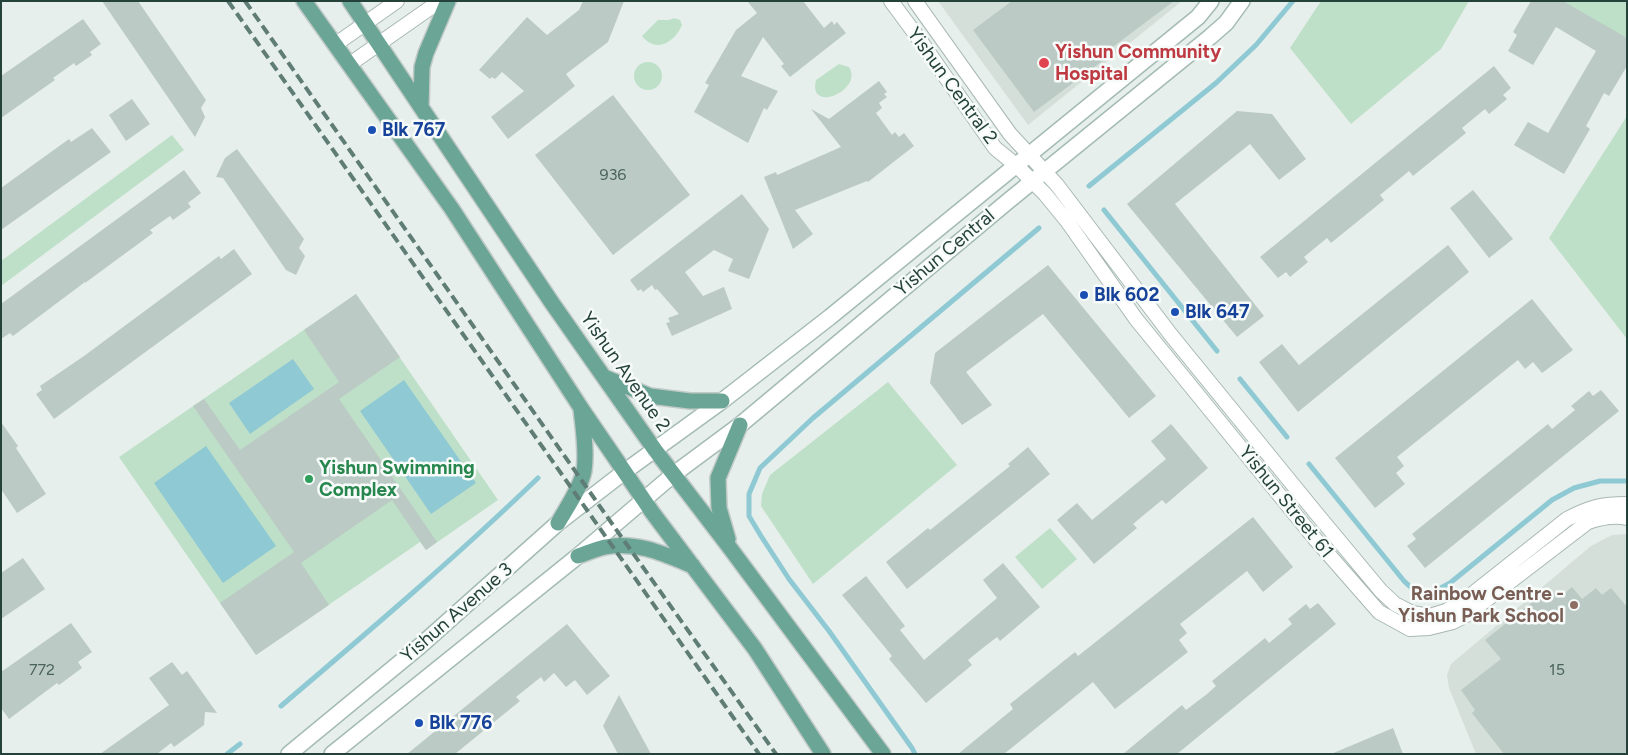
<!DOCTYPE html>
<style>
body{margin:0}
#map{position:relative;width:1628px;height:755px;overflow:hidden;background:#e6efeb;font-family:Figtree,sans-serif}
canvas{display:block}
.frame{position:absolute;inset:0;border:2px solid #24423a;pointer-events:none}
</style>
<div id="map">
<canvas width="1628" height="755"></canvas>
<div class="frame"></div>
</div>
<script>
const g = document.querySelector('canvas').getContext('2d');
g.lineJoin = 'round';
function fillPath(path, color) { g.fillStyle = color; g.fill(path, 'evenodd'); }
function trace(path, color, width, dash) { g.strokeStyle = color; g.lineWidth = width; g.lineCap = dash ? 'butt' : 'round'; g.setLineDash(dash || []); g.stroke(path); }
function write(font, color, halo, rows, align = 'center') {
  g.font = font + ' Figtree,sans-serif'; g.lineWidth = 5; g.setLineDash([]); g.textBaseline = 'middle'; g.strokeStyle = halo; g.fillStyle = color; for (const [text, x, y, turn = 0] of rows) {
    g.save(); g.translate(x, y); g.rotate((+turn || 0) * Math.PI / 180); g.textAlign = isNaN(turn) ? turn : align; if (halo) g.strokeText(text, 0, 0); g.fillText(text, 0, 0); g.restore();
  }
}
const built = new Path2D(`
 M938,1h244l-154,124z
 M1627,534v220h-151l-27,-66 -2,-13 4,-11 140,-118 21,-11z`);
const green = new Path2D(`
 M1321,1h148l-28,48 -90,75 -61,-76z
 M1555,1h72v40z
 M674,18l6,2 2,5c-7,17 -26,29 -40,11l16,-16h11z
 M634 76a14 14 0 1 1 28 0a14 14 0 1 1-28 0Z
 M839,64l10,3c15,24 -42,47 -33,13z
 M1627,116v223l-78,-101z
 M172,135l12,15 -183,136v-25z
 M356,294l142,206 -72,50 -6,-8 -164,113 -137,-198z
 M888,382l69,83 -144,119 -52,-78 1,-12 8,-19z
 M1050,528l27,31 -35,30 -27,-32z`);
const water = new Path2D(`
 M293,359l21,30 -64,45 -21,-31z
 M404,380l72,103 -45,31 -71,-103z
 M206,446l70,100 -53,37 -69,-100z`);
const stream = new Path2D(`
 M1089,186l127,-103 40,-38 37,-44
 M1104,210l113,141
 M1240,379l47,58
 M1309,464l95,117c16,17 27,13 46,2l102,-83 22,-12 26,-7h27
 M281,706c87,-74 174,-148 257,-228
 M227,754l13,-10
 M915,754l-3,-6 -83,-117 -40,-52 -28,-43 -12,-20v-22l11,-26 53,-50 226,-190`);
const building = new Path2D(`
 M102,1h36l68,99 -5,8 4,9 -10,20z
 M583,1h41l-16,41 -42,32 9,12 -67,53 -17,-22 33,-26 -22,-19 -7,7 -3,-2 -2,2 -11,-9 48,-53 20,18 32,-25z
 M747,1h56l21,27 8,-7 2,4 3,-3 9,11 -56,44 -9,-11 3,-2 -21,-27 -22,39 37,15 -11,19 -3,-2 -16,35 -54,-31 15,-27 -4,-2 31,-53 21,-17z
 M1012,1h162l-72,54 3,4 -71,53 -61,-82z
 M1531,1h32l64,37v28l-18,30 -5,-3 -7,13 -11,20 4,3 -26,45 -50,-29 14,-23 20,11 48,-82 -40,-24 -23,38 -25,-14 9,-16 -4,-3z
 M83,19l18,25 -11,8 2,3 -16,11 -2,-3 -21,15 2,2 -54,38v-42z
 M1494,66l17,22 -8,7 4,4 -18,15 -4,-5 -23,19 4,5 -53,43 -4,-5 -18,15 -11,9 4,5 -53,43 -4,-5 -23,19 4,5 -18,15 -4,-5 -8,6 -18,-21z
 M879,81l8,11 -3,2 3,3 -8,6 3,5 -6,5 16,22 3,-3 4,5 5,-4 10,13 -46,36 -1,-1 -72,29 18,24 -20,15 -29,-72 12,-5 1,3 64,-28 -30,-38 18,10z
 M613,95l77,100 -77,60 -78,-100z
 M132,99l18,25 -24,17 -17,-26z
 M1237,111l35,3 34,45 -27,21 -29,-36 -75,60 89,112 -27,21 -110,-133z
 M92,128l19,24 -110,78v-42l68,-49 2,3z
 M237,149l67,90 -5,9 6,8 -9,19 -10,-5 -63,-92 -7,-1 9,-19z
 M184,170l17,23 -13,10 3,4 -18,13 -3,-4 -20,14 3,3 -68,50v-1l-72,54 -3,-3 -9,6v-35z
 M1473,190l40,49 -24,19 -39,-50z
 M742,194l27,35 -20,50 -21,-8 5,-12 -19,-9 -29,22 18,24 21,-9 8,22 -60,27 -6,-13 4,-1 -2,-4 11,-4 -22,-25 -2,1 -3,-5 -9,7 -2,-3 -3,2 -8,-11z
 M1448,245l21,27 -171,140 -39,-50 23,-18 17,21z
 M234,249l18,25 -198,145 -18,-25 6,-4 -2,-4 44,-30 135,-100 2,3z
 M1048,265l108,131 -27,22 -86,-104 -77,58 26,33 -30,20 -32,-42 5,-30z
 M356,294l44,63 -61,42 98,143 -11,8 -34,-50 -91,63 28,42 -73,50 -36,-52 74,-51 -101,-146 11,-7 36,51 99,-68 -35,-52z
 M1532,299l41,51 -31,23 -9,-11 -8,7 -7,-9 -121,97 7,9 -8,7 9,11 -30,24 -40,-50z
 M1601,390l18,21 -194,157 -18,-22 9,-7 -4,-5 136,-110 4,5 23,-19 -4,-4 18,-15 4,5z
 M1,422l17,24 -2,2 30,46 -29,19 -16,-24z
 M1171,424l37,44 -42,36 -4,-4 -29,24 4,4 -43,36 -37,-44 20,-17 15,17 45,-37 29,-24 -15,-18z
 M1028,447l22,27 -143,115 -21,-27 42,-34 2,2 80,-64 -2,-2z
 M1253,517l40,50 -30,25 -16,-21 -67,53 7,9 -8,7 9,12 -73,57 -22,-27 -89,72h-46l55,-45 -3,-5 65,-52 3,4z
 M23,558l22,31 -44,30v-46z
 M1003,563l37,44 -40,34 -3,-4 -18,14 -11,9 4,5 -46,38 -37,-44 3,-3 -50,-61 24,-19 39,50 -5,4 24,30 73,-62 -14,-18z
 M1572,587l10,12 14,-11 6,7 9,-7 16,19v147h-123l-32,-41 3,-3 -14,-20 40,-31 -16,-19 65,-52 9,10z
 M1318,603l18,21 -159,130h-54l59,-49 4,5 21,-16 9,-8 -4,-5 53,-43 4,5 23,-19 -4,-5 18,-15 4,5z
 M71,623l21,29 -14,10 4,6 -23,17 -2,-2 -48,36 -8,-11v-36z
 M567,624l43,52 -23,19 -12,-15 -9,7 -12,-14 -10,9 -3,-5 -25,20 4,4 -65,53h-48z
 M172,662l10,13 5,-4 30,42 -12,-1 -1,13 -30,22 -3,-4 -14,11h-57l69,-49 -20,-27z
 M619,695l32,59h-33l-15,-28z
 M1393,728l10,26h-72z`);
const minor = new Path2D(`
 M891,1l31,42 73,105 22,18 28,28 22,27 69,98 180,221 63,72 31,17 19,-1 24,-6 15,-8 120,-92c13,-4 25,-7 39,-4
 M915,1l95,133 47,51 114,150 145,178 65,78 14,13 17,9 18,3 16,-5 20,-12 101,-80c23,-12 34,-15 60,-15
 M336,44l61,-43
 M350,64l90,-63`);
const secondary = new Path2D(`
 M289,754l131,-108 138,-123 66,-51 98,-71 108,-84 368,-300 13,-16
 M332,754l246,-198 96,-82 66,-49 267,-223 203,-165 16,-14 16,-22`);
const primary = new Path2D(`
 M304,1l148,208 129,199 71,104 103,137 68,105
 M350,1l202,302 103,147 75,98 153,206
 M421,107l1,-40 4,-14 22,-52
 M604,377l46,19 40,5h32
 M558,523c9,-16 22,-34 26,-52 3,-20 -1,-43 -3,-62
 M728,539l-9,-31 -1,-30 22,-53
 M578,556c9,-3 18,-7 27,-9 32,-6 59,7 88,19`);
const rail = new Path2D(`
 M228,1l531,753
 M245,1l375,534 156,219`);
const markers = [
 [1044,63,6,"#e0444e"],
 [372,130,5,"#1a4fb4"],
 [1084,295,5,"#1a4fb4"],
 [1175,312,5,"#1a4fb4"],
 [309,479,5,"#2e9e5b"],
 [1574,605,5,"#8d6e63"],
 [419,723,5,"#1a4fb4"]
];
const numberNames = [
 ["936",613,175],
 ["772",42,670],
 ["15",1557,670]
];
const healthNames = [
 ["Yishun Community",1055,52],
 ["Hospital",1055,74]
];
const streetNames = [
 ["Yishun Central 2",952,86,54],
 ["Yishun Central",945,253,-40],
 ["Yishun Avenue 2",625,372,55],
 ["Yishun Street 61",1286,502,51],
 ["Yishun Avenue 3",457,613,-41]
];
const transitNames = [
 ["Blk 767",382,130],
 ["Blk 602",1094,295],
 ["Blk 647",1185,312],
 ["Blk 776",429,723]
];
const leisureNames = [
 ["Yishun Swimming",319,468],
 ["Complex",319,490]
];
const educationNames = [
 ["Rainbow Centre -",1564,594],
 ["Yishun Park School",1564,616]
];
fillPath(built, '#d4dfda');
fillPath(green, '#bfe0c8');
fillPath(water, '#8ec9d4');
trace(stream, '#8ec9d4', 5);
fillPath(building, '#bbcac4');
trace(minor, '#a8b8b2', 16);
trace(secondary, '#a4bbb3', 18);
trace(primary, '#c2cac8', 18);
trace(minor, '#fff', 14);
trace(secondary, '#fff', 15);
trace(primary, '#6aa596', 15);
trace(rail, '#5f7d75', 4, [10, 5]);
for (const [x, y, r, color] of markers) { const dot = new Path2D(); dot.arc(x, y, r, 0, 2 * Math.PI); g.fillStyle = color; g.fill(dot); trace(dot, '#f7fbf9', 2); }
write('16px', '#4a645c', null, numberNames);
write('bold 19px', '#be3a42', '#f7fbf9', healthNames, 'left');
write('19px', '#24423a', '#f7fbf9', streetNames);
write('bold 19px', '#164399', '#f7fbf9', transitNames, 'left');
write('bold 19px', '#27864d', '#f7fbf9', leisureNames, 'left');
write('bold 19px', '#785e54', '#f7fbf9', educationNames, 'right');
</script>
